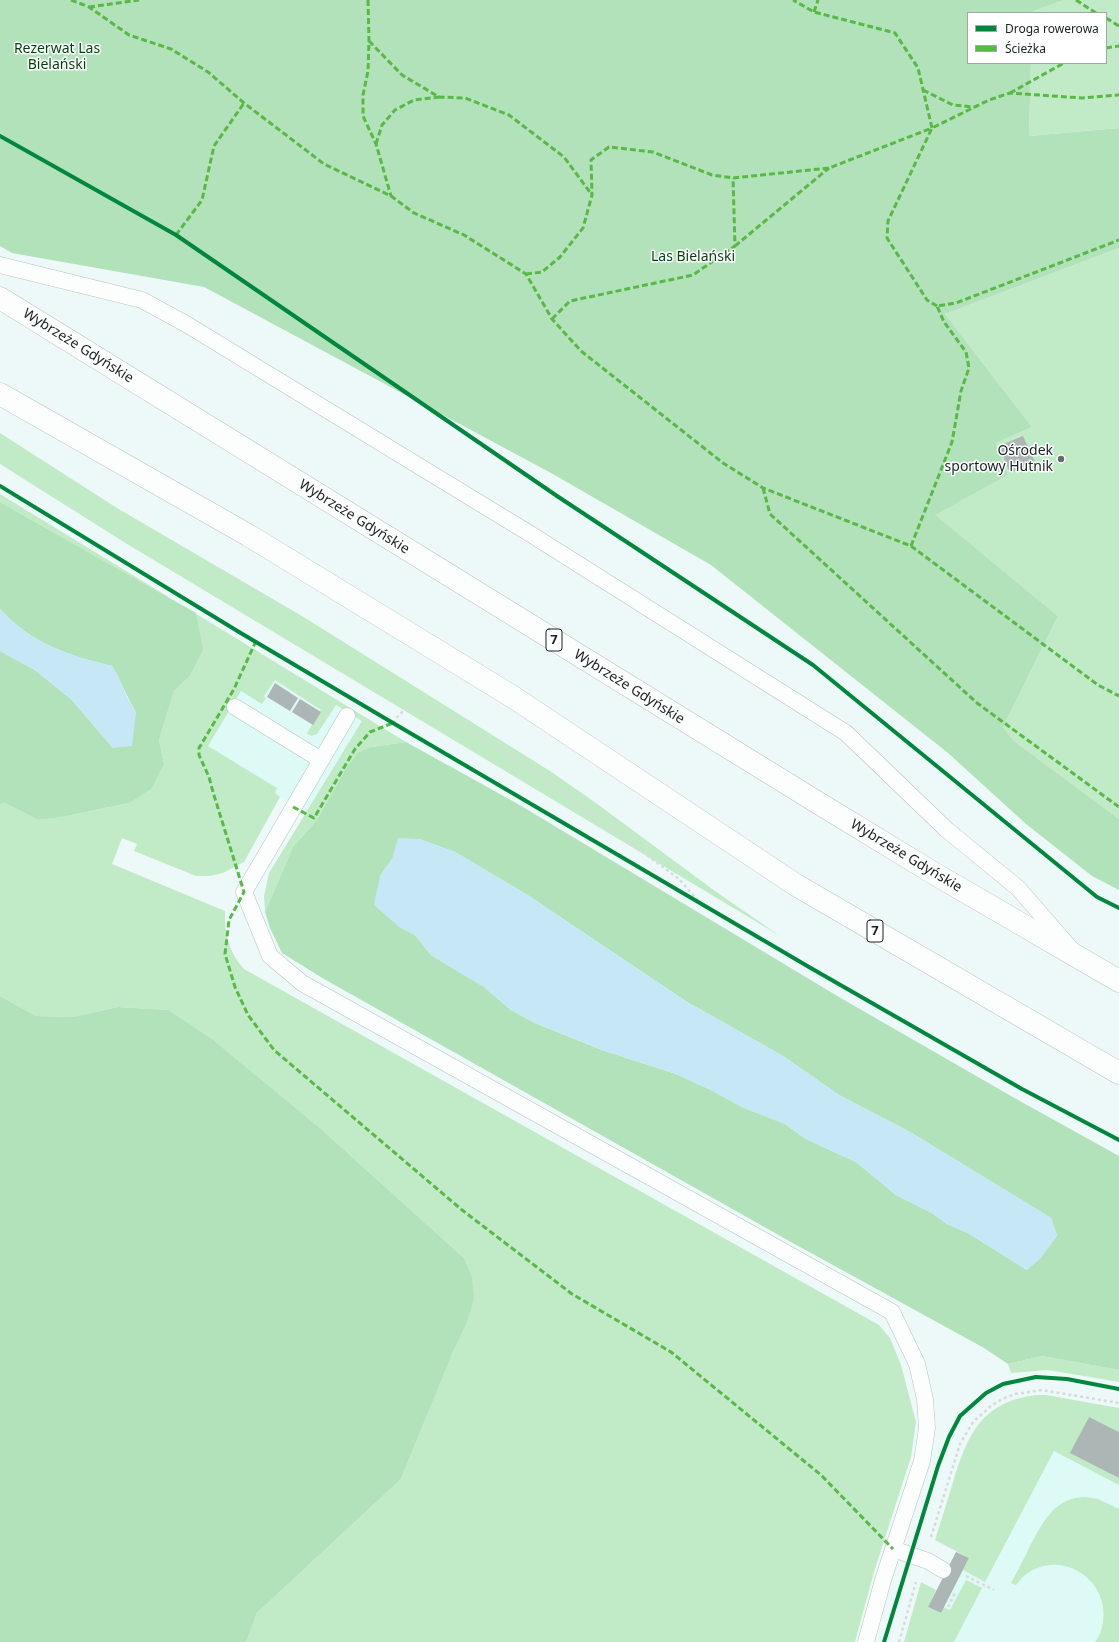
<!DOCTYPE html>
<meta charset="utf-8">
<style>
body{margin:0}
#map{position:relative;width:1119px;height:1642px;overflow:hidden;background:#edf9f8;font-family:"Noto Sans",sans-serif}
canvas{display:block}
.legend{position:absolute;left:967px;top:12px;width:140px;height:52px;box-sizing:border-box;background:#fff;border:1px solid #a2a7a6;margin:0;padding:5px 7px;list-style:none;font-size:12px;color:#162221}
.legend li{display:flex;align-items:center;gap:8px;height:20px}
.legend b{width:20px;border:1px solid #a2a7a6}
</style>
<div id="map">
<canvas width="1119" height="1642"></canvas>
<ul class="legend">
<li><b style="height:5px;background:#00873e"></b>Droga rowerowa</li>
<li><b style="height:5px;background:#58b947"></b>Ścieżka</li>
</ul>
</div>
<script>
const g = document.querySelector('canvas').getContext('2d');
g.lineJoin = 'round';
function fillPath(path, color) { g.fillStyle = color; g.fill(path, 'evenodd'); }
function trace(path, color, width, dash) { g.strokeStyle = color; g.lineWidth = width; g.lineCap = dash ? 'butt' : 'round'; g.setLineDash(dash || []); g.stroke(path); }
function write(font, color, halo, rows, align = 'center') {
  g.font = font + ' "Noto Sans",sans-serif'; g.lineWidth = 3; g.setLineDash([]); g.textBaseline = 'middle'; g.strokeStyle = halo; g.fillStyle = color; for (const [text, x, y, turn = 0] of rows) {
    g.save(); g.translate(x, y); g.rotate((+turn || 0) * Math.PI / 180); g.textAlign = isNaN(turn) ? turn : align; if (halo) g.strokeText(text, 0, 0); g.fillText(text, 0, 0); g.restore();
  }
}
const built = new Path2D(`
 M258,657l109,66 -55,93 -110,-66z
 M1119,1411v231h-196l5,-35 28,-55 -2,-25 56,-108z`);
const green = new Path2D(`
 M1064,0h55v128l-90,8 2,-73h75v-50h-74v-2z
 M1119,248v571l-105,-78 -11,-14 55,-111 -124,-101 74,-40 -12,-32 36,-16 -87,-113z
 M0,433l117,75 185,108 248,155 46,32 119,88 65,45 -653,-392 -127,-80z
 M0,494l406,248 -35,5 -26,23 -29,51 -23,26 -28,65 -1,-16 5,-23 93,-152 -26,-16 -19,29 -6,2 -4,-3 14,-23 -46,-30 -11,16 2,2 -4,6 -21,-13 -33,55 69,42 -2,5 5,4 -36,65 -21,11 -13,3h-14l-62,-25 3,-7 -15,-6 -10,26 113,47c-1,21 4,42 19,58l635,356 11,13 11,27 15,57 -5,35 -37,115 -19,70h-609l11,-29 144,-134 52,-127 12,-25 7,-50 -7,-18 -145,-131 -109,-90 -42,-28 -51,-3 -45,10 -37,-1 -36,-20v-192l5,-1 33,17 24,-3 67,-14 35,-39 -5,-24 15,-49 15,-14 7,-64 -196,-111z
 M1042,1356l77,14v12l-71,-12 -37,3 -3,-9z
 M1037,1395h9l73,13v24l-30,-15 -18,36 48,25v7l-65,-34 -69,131 -22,-12 6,-12 -34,-18c6,-19 12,-38 18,-58 15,-48 29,-81 84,-87z
 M1086,1497l12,2 21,10v133h-24c5,-6 7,-13 8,-20 7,-43 -44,-75 -79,-46 -3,2 -5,6 -8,9l-5,-2c7,-13 14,-26 20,-39 13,-24 25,-47 55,-47z
 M966,1580l16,8 -28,54h-50l17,-60 15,8 -8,17 12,6 3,-6 7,3z`);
const forest = new Path2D(`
 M0,0h1064l-31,11 -1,2h-64v50h63l-2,73 90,-8v120l-174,66 87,113 -36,16 12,32 -73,40 123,101 -55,111 11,14 105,78v71l-27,-14 -66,-52 -78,-71 -237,-188 -160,-92 -347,-186 -192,-34 -12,-7z
 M0,502l196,111 7,37 -14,27 -15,14 -15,49 5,24 -13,25 -22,14 -67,14 -24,3 -33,-17 -5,1v-153l35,19 36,29 42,49 23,-35 -24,-47c-45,-11 -80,-22 -112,-57z
 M406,742l112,62 321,193 179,103 101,56v214l-77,-14 -34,8 -24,-16 -193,-106 -467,-263 -42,-26 -12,-25 -5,-16 28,-65 23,-26 29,-51 13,-17 13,-6zM419,839l36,13 74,44 158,106 96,54 56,39 71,37 141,86 6,18 -30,34 -59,-37 -21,-9 -15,-11 -36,-18 -40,-33 -50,-23 -21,-15 -43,-17 -31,-17 -35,-16 -74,-24 -67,-27 -24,-13 -27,-23 -53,-32 -16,-20 -17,-9 -18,-50 12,-17z
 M0,996l36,20 37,1 45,-10 51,3 42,28 109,90 145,131 7,18 2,22 -9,28 -12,25 -52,127 -144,134 -11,29h-246z`);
const water = new Path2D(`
 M0,609c32,35 67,46 112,57l6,9 9,22 9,16 -4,33 -19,2 -42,-49 -36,-29 -35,-19z
 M398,838l21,1 36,13 74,44 158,106 96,54 56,39 71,37 141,86 6,18 -16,22 -14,12 -59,-37 -21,-9 -15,-11 -36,-18 -40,-33 -50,-23 -21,-15 -43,-17 -31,-17 -35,-16 -74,-24 -67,-27 -24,-13 -27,-23 -53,-32 -16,-20 -17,-9 -24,-21 6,-29 12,-17z`);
const building = new Path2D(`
 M1023,436l12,26 -25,11 -11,-27z
 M275,683l23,15 -8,13 -23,-14z
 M300,699l21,13 -8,13 -21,-13z
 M1089,1417l30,15v46l-49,-25z
 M956,1552l13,6 -28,55 -13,-6z`);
const path = new Path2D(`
 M393,723c14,-21 25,-20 48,-10l100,63 138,103 22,25
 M931,1537l29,-93 13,-22 18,-16 11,-7 13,-5 27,-4 77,13
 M966,1576l28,14
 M948,1607l8,-16
 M899,1642l17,-60`);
const lane = new Path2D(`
 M0,265l142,35 44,24 346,211 314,198 101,97 71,58 53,61
 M235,707l86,53
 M347,716l-103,176 26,64 32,27 590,329 25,52 8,35 2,29 -5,33 -39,119 -17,62
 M893,1549l35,12 15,9`);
const highway = new Path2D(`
 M0,298l820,506 115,70 184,107
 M0,394l248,141 265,162 283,188 323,188`);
const quiet = new Path2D(`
 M71,0l18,7 40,28 42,14 37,23 36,31 80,61 67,32 23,17 50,22 62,39 26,45 29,32 142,112 40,25 148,58 187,139 21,11
 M368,0l1,41 -1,30 -5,24v21l13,28 15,52
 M1076,0l20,13
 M89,7l50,-7
 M814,12l4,-12
 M1106,18l13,8
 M369,41l33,34 37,22 26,1 44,17 55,42 28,38
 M1106,48l13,-2
 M923,90l30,15 21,2
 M1010,93l54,-30
 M376,144l6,-19 13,-15 19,-10 25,-3
 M176,235l26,-35 12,-54 30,-43
 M735,246l94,-78
 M526,274l16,-2 18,-15 23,-29 9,-33 -1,-35 18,-13 44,5 59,23 21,3 96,-10 103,-40 -14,-60 -23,-35 -81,-21 -21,-12
 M937,306l-10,-6 -40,-62 1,-17 44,-93 57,-28 21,-7 72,5 37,-3
 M552,319l18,-18 123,-26 42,-29 -2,-68
 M763,488l7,26 207,189 142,104
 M911,546l41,-104 9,-51 8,-23 -3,-16 -22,-30 -7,-16 19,-3 163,-63
 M256,641l-22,48 -35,59v7l10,22 4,15 31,100 -15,28 -4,34 10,33 13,28 26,35 188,160 93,71 17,13 99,58 150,123 72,74
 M293,807l21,11 41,-69 15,-17 23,-9`);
const cycleway = new Path2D(`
 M0,136l176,99 381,261 256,169 284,232 22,11
 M0,486l239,146 154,91 416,244 213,122 97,51
 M884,1642l54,-176 11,-29 11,-21 26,-23 17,-9 33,-7 31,2 52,10`);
const markers = [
 [1061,459,4,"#616d6c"]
];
const shields = [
 [554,640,16],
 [875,931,16]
];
const shieldNames = [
 ["7",554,640],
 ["7",875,931]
];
const parkNames = [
 ["Rezerwat Las",57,49],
 ["Bielański",57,65],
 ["Las Bielański",693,257]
];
const streetNames = [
 ["Wybrzeże Gdyńskie",78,346,32],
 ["Wybrzeże Gdyńskie",354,517,32],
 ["Wybrzeże Gdyńskie",629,687,32],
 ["Wybrzeże Gdyńskie",906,856,31]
];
const poiNames = [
 ["Ośrodek",1053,451],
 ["sportowy Hutnik",1053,467]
];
fillPath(built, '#defaf6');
fillPath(green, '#c0ebc6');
fillPath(forest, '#b2e2b9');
fillPath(water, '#c6e7f5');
fillPath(building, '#acb6b4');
trace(lane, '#b8c3c2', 17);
trace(highway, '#b8c3c2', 23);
trace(path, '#d7dbda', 2.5, [3, 3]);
trace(lane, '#fcfefe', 16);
trace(highway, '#fcfefe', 22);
trace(quiet, '#58b947', 3, [6, 3]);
trace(cycleway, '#00873e', 4);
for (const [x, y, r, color] of markers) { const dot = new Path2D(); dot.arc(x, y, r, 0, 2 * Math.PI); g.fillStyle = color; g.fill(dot); trace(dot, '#fff', 1.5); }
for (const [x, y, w] of shields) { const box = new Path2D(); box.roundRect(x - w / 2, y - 11, w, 22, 3); g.fillStyle = '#fff'; g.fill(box); trace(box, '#162221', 1); }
write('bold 13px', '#162221', null, shieldNames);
write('14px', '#023d0c', '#fff', parkNames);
write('14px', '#162221', '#fff', streetNames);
write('14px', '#162221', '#fff', poiNames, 'right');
</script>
